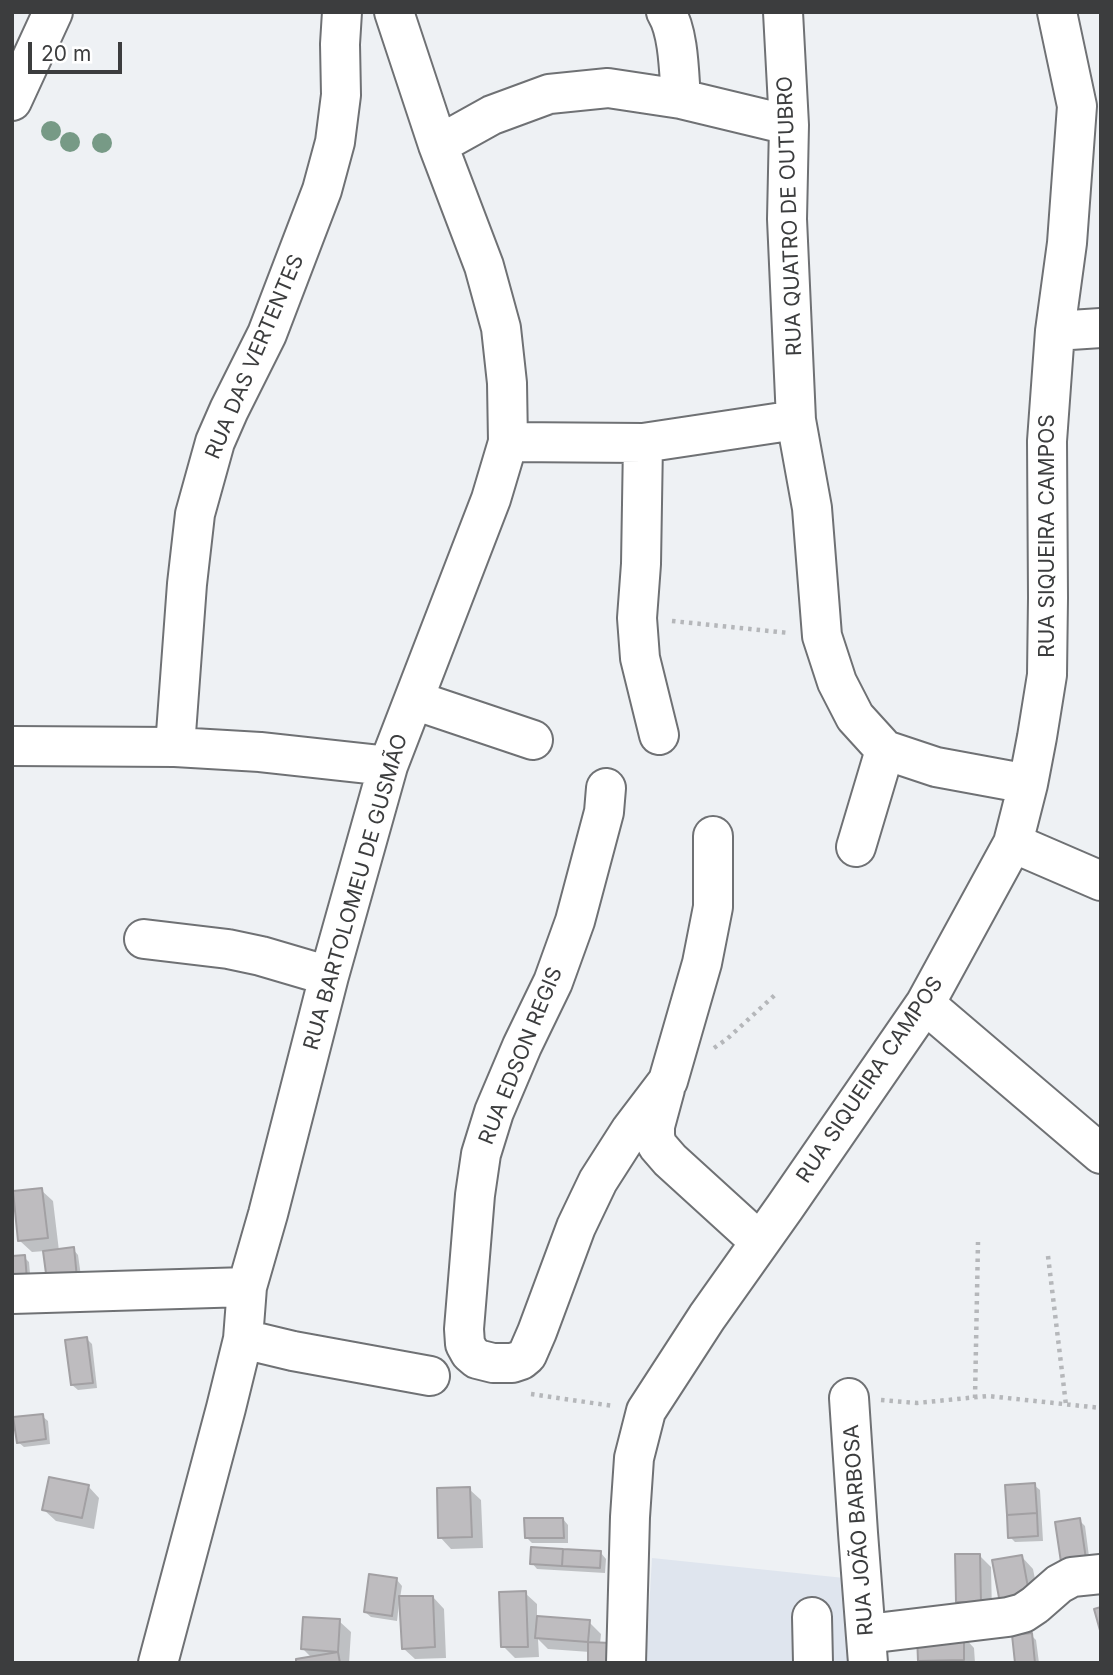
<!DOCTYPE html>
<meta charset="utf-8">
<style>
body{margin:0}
#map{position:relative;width:1113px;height:1675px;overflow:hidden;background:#eef1f4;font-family:Inter,sans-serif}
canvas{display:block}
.frame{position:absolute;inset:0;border:14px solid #3c3d3e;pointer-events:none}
.scale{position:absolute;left:28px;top:42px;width:94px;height:32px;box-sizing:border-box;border:4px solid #3c3d3e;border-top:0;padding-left:9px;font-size:21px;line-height:24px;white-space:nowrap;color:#3c3d3e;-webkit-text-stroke:5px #fff;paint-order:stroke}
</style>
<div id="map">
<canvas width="1113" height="1675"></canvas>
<div class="frame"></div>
<div class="scale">20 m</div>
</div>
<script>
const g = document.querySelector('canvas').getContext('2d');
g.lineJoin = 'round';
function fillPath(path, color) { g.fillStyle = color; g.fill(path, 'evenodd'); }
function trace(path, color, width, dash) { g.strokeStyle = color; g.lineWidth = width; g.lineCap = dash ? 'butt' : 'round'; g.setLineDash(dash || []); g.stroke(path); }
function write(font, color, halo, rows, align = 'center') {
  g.font = font + ' Inter,sans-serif'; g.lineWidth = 7; g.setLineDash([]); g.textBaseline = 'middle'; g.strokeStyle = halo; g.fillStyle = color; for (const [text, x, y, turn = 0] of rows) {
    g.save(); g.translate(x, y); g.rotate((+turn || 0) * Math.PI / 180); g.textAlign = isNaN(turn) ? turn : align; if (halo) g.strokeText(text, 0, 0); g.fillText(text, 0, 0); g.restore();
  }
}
const built = new Path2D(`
 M652,1558l202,21 5,84h-213z`);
const shadow = new Path2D(`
 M41,1190l12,11 6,50 14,-2 5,6 4,28 -34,-2 -3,-30 -13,1 -12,-11z
 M24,1257l5,5 2,23 -19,2z
 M87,1339l5,5 5,44 -19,2 -6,-5z
 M42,1416l6,5 2,23 -26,3 -6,-5z
 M1034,1485l6,5 3,51 -28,1 -5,-5z
 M88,1486l11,12 -5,31 -38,-8 -12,-11z
 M469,1489l12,11 2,48 -32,1 -11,-12z
 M563,1519l5,6v18h-36l-5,-5z
 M1079,1520l6,6 5,38 -33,-41z
 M601,1553l5,6 -1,14 -68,-4 -5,-6z
 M980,1556l11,11 1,46h-22l-12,-11z
 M1022,1557l11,12 8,40 -28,5z
 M397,1580l5,6 -2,12 33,-1 11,12 2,49 -31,1 -12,-11 -2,-44h-2l-2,17 -26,-4 -6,-5z
 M525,1593l12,11v14l52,4 12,12 -1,10 -10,8 -42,-3 -10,-10 1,18 -24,1 -12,-12z
 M339,1621l12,11 -2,31h-51l14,-5 -9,-9z
 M1031,1635l5,5 3,23h-22z
 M963,1636l11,12 1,15h-53l-3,-2z`);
const building = new Path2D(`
 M42,1188l6,50 -30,3 -5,-50z
 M74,1247l3,31 -30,3 -4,-30z
 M25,1255l2,25 -15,1v-25z
 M87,1337l6,46 -22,2 -6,-45z
 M43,1414l3,25 -29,4 -4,-26z
 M49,1477l40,8 -7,33 -40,-8z
 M1035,1483l2,30 -30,2 -2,-30z
 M470,1487l2,50 -34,1 -1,-50z
 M1037,1513l1,23 -30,2 -1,-23z
 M524,1518h39l1,20h-39z
 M1080,1518l6,41 -25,3 -6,-40z
 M531,1547l32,2 -1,17 -32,-2z
 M563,1549l38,2 -1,17 -38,-2z
 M955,1554h25l1,48h-25z
 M1022,1555l8,43 -30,5 -8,-43z
 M369,1574l28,4 -5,38 -28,-4z
 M526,1591l2,56h-27l-2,-55z
 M399,1596h34l2,51 -33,2z
 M1101,1607v27l-7,-25z
 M537,1616l53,4 -2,22 -53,-4z
 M303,1617l37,2 -2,33 -37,-3z
 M1032,1633l3,30h-20l-3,-28z
 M964,1634v26l-46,1 -1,-26z
 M588,1642l23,1v20h-23z
 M338,1652l2,11h-44v-4z`);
const path = new Path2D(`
 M672,621l117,12
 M714,1048l13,-9 50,-46
 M1048,1256l18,149
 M531,1394l82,12
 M975,1398l3,-156
 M881,1400l36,3 71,-7 113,12`);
const minor = new Path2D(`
 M666,12c13,21 13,62 15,87
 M783,12l6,113 -2,94 9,201 16,88 10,128 15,46 18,35 30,33 51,17 92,17
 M12,101l41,-89
 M438,145l54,-30 57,-21 59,-6 73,11 108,26
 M1055,331l46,-3
 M508,442l135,1 153,-23
 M643,443l-2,121 -4,54 3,40 19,77
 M414,700l119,40
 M12,746l163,1 85,5 128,14
 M175,747l12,-163 8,-70 20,-72 14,-32 38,-76 55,-144 13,-48 6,-47 -1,-51 2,-32
 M606,788l-2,24 -29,109 -22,61 -31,64 -28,66 -13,42 -6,41 -11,134 1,15 5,9 7,6 16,4h19l9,-3 6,-5 10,-23 39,-105 22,-46 32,-50 38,-50 34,-118 11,-56v-71
 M1013,843l88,38
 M856,847l29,-97
 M144,939l84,10 33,7 68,20
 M925,1004l176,150
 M665,1089l-10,37v10l2,9 13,15 90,82
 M12,1294l235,-7
 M243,1339l50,12 137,25
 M849,1398l9,135 10,130
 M812,1617l1,46
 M867,1634l141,-17 15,-4 12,-8 24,-21 13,-7 29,-3
 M158,1663l68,-255 17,-69 4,-52 21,-73 61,-238 59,-210 103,-267 17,-57 -1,-59 -6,-55 -17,-62 -46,-121 -44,-133
 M626,1663l4,-146 4,-59 12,-47 61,-94 78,-110 140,-203 88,-161 15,-59 9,-47 10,-62 1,-77 -1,-157 8,-110 12,-88 10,-137 -20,-94`);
const trees = [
 [51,131],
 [70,142],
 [102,143]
];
const streetNames = [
 ["RUA QUATRO DE OUTUBRO",790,216,-92],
 ["RUA DAS VERTENTES",255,357,-67],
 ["RUA SIQUEIRA CAMPOS",1048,536,-90],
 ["RUA BARTOLOMEU DE GUSMÃO",356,892,-74],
 ["RUA EDSON REGIS",521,1056,-68],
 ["RUA SIQUEIRA CAMPOS",870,1080,-56],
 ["RUA JOÃO BARBOSA",859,1530,-94]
];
fillPath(built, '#dfe5ee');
fillPath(shadow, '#0003');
fillPath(building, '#bebcbf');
trace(building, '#a2a0a3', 2);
trace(minor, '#6f7174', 42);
trace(path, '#b5b7ba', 4.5, [3.5, 5]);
trace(minor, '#fff', 38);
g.fillStyle = '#779a86';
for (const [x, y] of trees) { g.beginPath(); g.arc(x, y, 10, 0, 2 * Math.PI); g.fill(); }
write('21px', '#3c3d3e', '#fff', streetNames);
</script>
